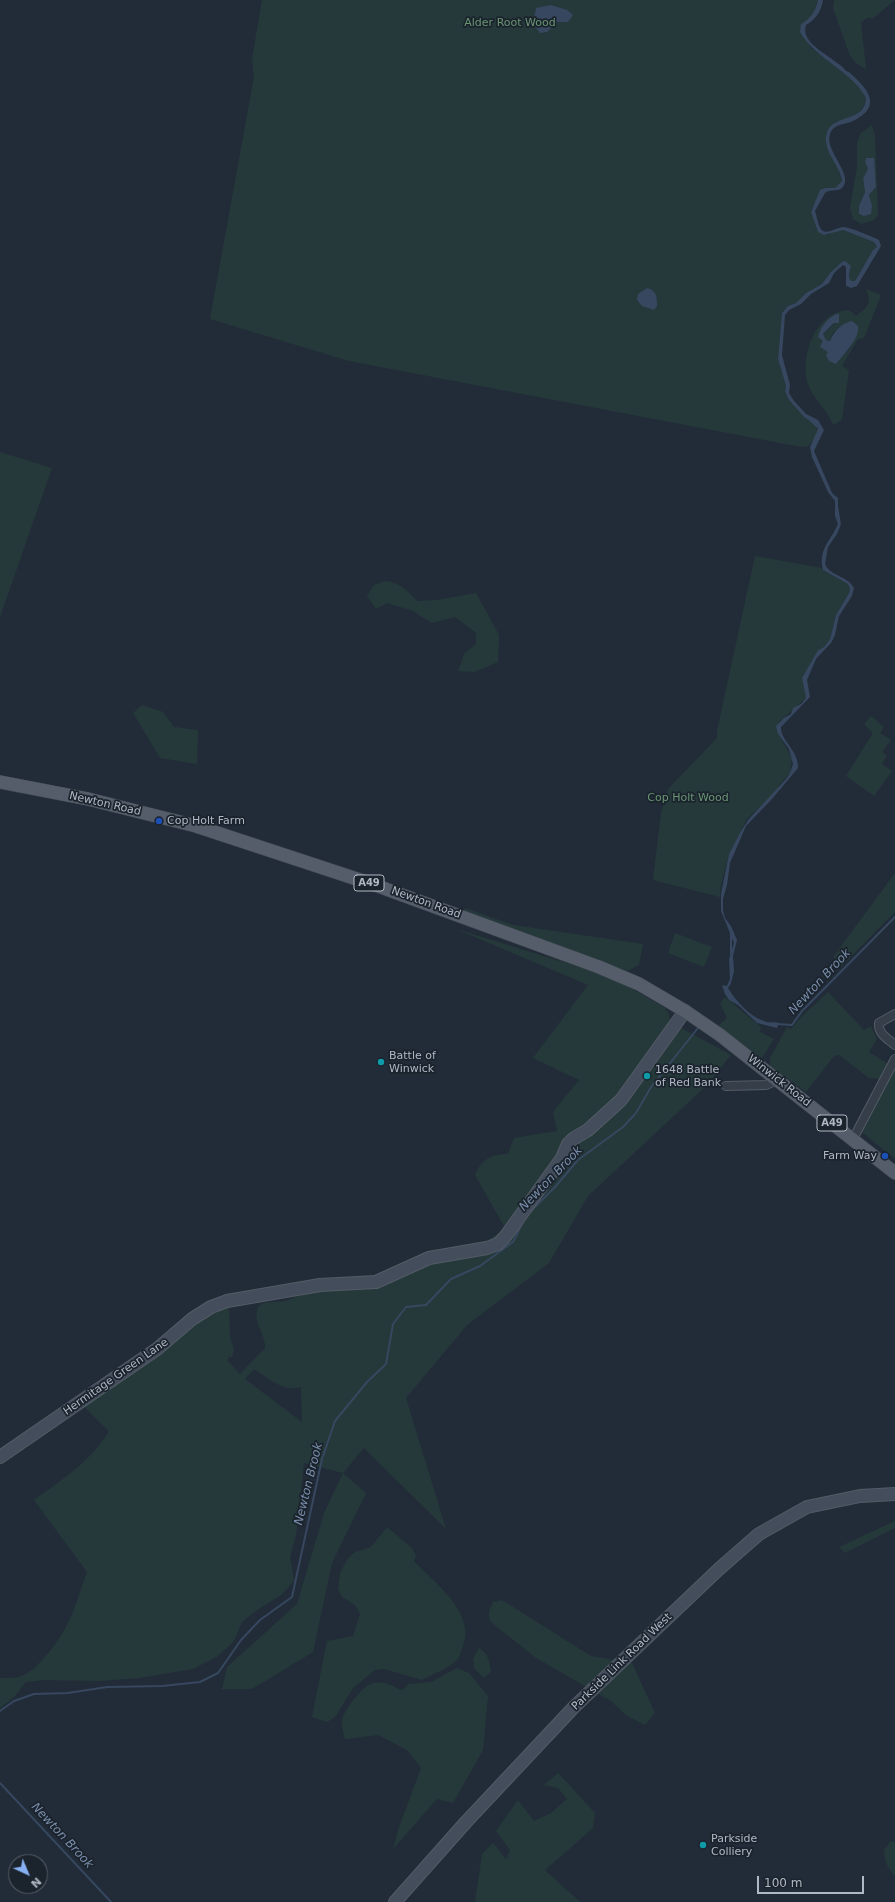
<!DOCTYPE html>
<style>
body{margin:0}
#map{position:relative;width:895px;height:1902px;overflow:hidden;background:#222c38;font-family:"DejaVu Sans",sans-serif}
canvas{display:block}
.north{position:absolute;left:8px;top:1854px;width:40px;height:40px;box-sizing:border-box;background:#1b232d;border:1px solid #575f6a;border-radius:50%;rotate:136deg;font-size:11px;font-weight:700;line-height:16px;text-align:center;color:#b0b8c5}
.north::after{content:'';display:block;margin:auto;width:14px;height:18px;background:#87b1f3;clip-path:polygon(50% 0,100% 100%,50% 72%,0 100%)}
.scale{position:absolute;left:757px;top:1876px;width:107px;height:18px;box-sizing:border-box;border:2px solid #b0b8c5;border-top:0;padding-left:5px;font-size:12px;line-height:14px;white-space:nowrap;color:#b0b8c5;-webkit-text-stroke:3px #1b232d;paint-order:stroke}
</style>
<div id="map">
<canvas width="895" height="1902"></canvas>
<div class="north">N</div>
<div class="scale">100 m</div>
</div>
<script>
const g = document.querySelector('canvas').getContext('2d');
g.lineJoin = 'round';
function fillPath(path, color) { g.fillStyle = color; g.fill(path, 'evenodd'); }
function trace(path, color, width, dash) { g.strokeStyle = color; g.lineWidth = width; g.lineCap = dash ? 'butt' : 'round'; g.setLineDash(dash || []); g.stroke(path); }
function write(font, color, halo, rows, align = 'center') {
  g.font = font + ' "DejaVu Sans",sans-serif'; g.lineWidth = 3.5; g.setLineDash([]); g.textBaseline = 'middle'; g.strokeStyle = halo; g.fillStyle = color; for (const [text, x, y, turn = 0] of rows) {
    g.save(); g.translate(x, y); g.rotate((+turn || 0) * Math.PI / 180); g.textAlign = isNaN(turn) ? turn : align; if (halo) g.strokeText(text, 0, 0); g.fillText(text, 0, 0); g.restore();
  }
}
const green = new Path2D(`
 M262,0h556l-5,15 -12,9 9,23 50,39 6,12c-1,16 -17,20 -30,24l-10,16 16,43 -7,7h-10l-14,22 7,22 10,3 6,-4 9,-1 31,12 3,5 -4,3 -18,31h-4c-4,-5 -3,-13 -6,-20l-15,12 -8,11 -16,9 -10,10 -8,3 -6,7 -4,46 8,27 -1,5 4,9 8,9 7,8 13,8c2,8 -4,17 -10,22l-11,-1 -447,-85 -139,-42 44,-242 -2,-18z
 M834,0h61l-23,19 -3,-2 -8,5 5,47 -9,-5 -7,-8 -17,-48z
 M872,125l3,10 3,79 -4,6 -13,4 -8,-5 -3,-11 7,-41v-25l4,-9zM874,156l2,31 -7,8 1,4 -10,4 5,-11 -2,-14 5,-8 -3,-8 1,-4h7z
 M866,289l15,6 -17,43 -6,1 -16,27 7,4 -7,50 -9,5c-6,-17 -21,-27 -25,-41 -9,-28 8,-73 41,-74l7,6c6,-5 14,-10 13,-18 -1,-4 -3,-7 -3,-9zM839,318l-1,2 -15,15 3,5 4,1 3,-8 8,-7 15,8c-1,5 -5,14 -9,18 -4,4 -7,5 -9,10l-10,-10 -9,-21z
 M0,452l52,16 -52,149z
 M755,556l67,12 1,2 25,14 2,5 -1,4 -13,22 -6,24 -6,8 -6,3 -16,28 4,20 -27,24 -1,12 14,24 -2,15 -10,11 -6,10 -27,25 -18,35 -8,31 -1,12 -67,-17 8,-67 7,-24 49,-51v-7z
 M386,581c16,2 20,10 32,20l19,-1 39,-7 23,42 -1,27 -24,10 -16,-1 6,-17 12,-10v-11l-21,-16 -23,6 -19,-12 -26,-8 -11,6 -9,-13 7,-11z
 M142,705l21,7 11,15 24,3 -1,34 -37,-6 -27,-45z
 M871,716l13,11 -4,6 11,7 -9,12 5,4 -5,8 10,7 -18,25 -28,-20 27,-43 -9,-9z
 M895,873v39l-54,55 -8,-10z
 M465,908l48,17 130,19 -4,21 -16,8 -64,-27 -95,-34z
 M456,929l156,48 53,31 4,6 1,8 61,33 -25,31 -118,110 -39,67 -82,62 -61,73 40,131 -82,-81 -21,25 23,20 -34,70 -19,89 -61,37h-30l5,-22 70,-63 27,-91 19,-40 -39,-10 -8,73 -6,21 4,24 -13,14 -24,15 -15,12 -8,19 -16,15 -25,13 -54,9 -39,3 -56,-1 -18,2 -12,15 -14,11v-30c8,0 17,1 24,-3 9,-4 15,-12 21,-18 25,-28 30,-52 42,-85l-53,-72c28,-20 57,-39 75,-69l-27,-26 95,-69 52,-35 1,36 4,13 -2,7h-3l-2,3 13,14 25,-26c1,-14 -13,-26 -7,-40 3,-8 20,-5 27,-7 4,-1 8,-3 12,-5l-2,-4 102,-12 48,-25 27,-3 33,-24 -30,-53c6,-15 16,-21 33,-21l6,-16 43,-7 -4,-19 26,-32 -46,-22 55,-73zM254,1369c15,10 29,23 47,18l1,35 -57,-43z
 M675,933l37,14 -8,20 -36,-14z
 M828,992l36,38 7,-4 6,13 -8,13 21,13 -8,14 -13,-1 -30,-23 -5,1 -28,36 -36,-26v-8l17,-31 4,2 10,-12z
 M725,997l36,30 -1,5 14,7 -12,19 -45,-31 10,-9 -7,-15z
 M895,1068v91l-33,-27z
 M895,1521v7l-50,25 -6,-6z
 M387,1527l24,20 5,8 -2,6c20,22 62,51 49,85 -2,4 -3,11 -6,14 -8,8 -26,15 -35,20l-38,-11 -9,1 -22,18 -18,29 -8,5 -15,-5 15,-76 26,-5 7,-22 -5,-9 -13,-8 -4,-8 2,-16 8,-15 7,-6 16,-5z
 M502,1600l89,56 41,7 23,50 -10,12 -18,-9 -16,-15 -75,-43 -45,-36c-4,-8 -2,-12 2,-20z
 M479,1648c9,5 11,14 12,24l-7,6 -10,-10 -1,-9z
 M457,1668l12,5 19,23 -5,54 -30,53 -16,-4 -44,50 6,-22 22,-59 -14,-18 -29,-15 -33,4c-1,-5 -4,-13 -3,-19 2,-10 21,-35 31,-37 10,-2 19,2 27,7l5,-2 3,-4 23,-2z
 M558,1773l37,40 -2,15 -48,42 35,32h-105l7,-48 11,-11 13,16 4,-9 -14,-19 22,-31 16,21 17,-8 16,-14 -9,-11 -14,-3z
 M890,1842h5v34c-8,-9 -10,-14 -11,-26z`);
const water = new Path2D(`
 M818,0h5c-2,12 -7,19 -17,25 -7,20 31,33 40,46l3,1c18,16 35,34 4,49 -8,4 -19,2 -23,13 -6,17 25,41 12,54 -5,4 -12,1 -17,5l-10,18c2,5 3,17 8,20 6,3 14,-4 21,-4 8,1 27,9 35,13l2,6 -24,40 -6,2 -5,-2v-19l-3,-2 -9,8 -5,10 -18,11 -10,10 -12,6 -4,5 -3,40 8,30 -1,8 5,8 12,13 12,6 6,10 -10,21 18,42 6,5v8l3,18 -4,10 -9,13 -3,17c5,12 23,12 29,24l-2,8 -13,20 -4,19 -4,8 -15,16 -9,21 3,17 -29,30c-1,13 18,24 17,41l-26,31 -26,27 -16,37 -3,22 -4,14v11l2,8 6,8 6,14 -4,16 1,15 -3,12 -3,5c8,13 21,28 36,33 6,3 10,0 15,2l-2,5 -20,-5 -19,-18 -9,-5 -4,-6 -3,-9 5,1 3,-7 -1,-20 5,-16 -13,-32v-17l8,-40 12,-23 8,-12 37,-40 4,-6 3,-9 -4,-15 -11,-15 -2,-8 8,-8 7,-4 2,-6 8,-4 5,-6 -4,-20 16,-28 6,-3 6,-8 6,-24 13,-22 1,-4 -2,-5 -25,-14c-5,-21 7,-28 15,-46l-3,-8v-15l-7,-9 -16,-35 -2,-10 8,-18 -1,-4 -13,-8 -7,-8 -8,-9 -4,-9 1,-5 -8,-27 4,-46 6,-7 8,-3 10,-10 16,-9 8,-11 12,-11 3,-1 6,5c-1,4 -4,10 0,15h4l18,-31 4,-3 -3,-5 -31,-12 -19,5 -6,-3 -7,-20 9,-22 5,-2h10l7,-7c-2,-16 -23,-34 -14,-51 8,-16 37,-8 38,-32 -15,-28 -49,-37 -66,-66l1,-8c11,-7 14,-12 17,-24z
 M551,5l16,5 6,5 -5,7h-11l-10,10 -7,1 -7,-9 3,-16z
 M874,156l2,31 -7,8 3,11 -1,8 -7,2 -5,-2v-8l6,-14 -2,-14 5,-9 -3,-7 1,-4h7z
 M647,288c10,2 10,10 10,18l-3,4 -12,-4 -5,-6 1,-6z
 M836,314h3v9h-5l-11,11 3,6 4,1c4,-10 12,-18 22,-20l6,5c2,13 -15,29 -22,38l-7,-3 -3,-6 2,-3 -8,-5 3,-6 -5,-4c2,-10 9,-18 18,-23z`);
const stream = new Path2D(`
 M809,419l10,9
 M731,932v22
 M777,1024l15,1 10,-14 93,-94
 M530,1212l25,-25 23,-27 45,-33 13,-14 15,-26 47,-59
 M0,1711l14,-10 20,-7 34,-1 39,-6 55,-1 38,-4 18,-9 23,-33 19,-20 32,-23 30,-138 13,-38 32,-39 19,-18 7,-40 13,-17 20,-2 25,-26 29,-13 33,-24 10,-20
 M0,1783l111,119`);
const street = new Path2D(`
 M895,1014l-16,9c-1,11 8,15 16,22
 M726,1086l40,-1 11,-5
 M853,1139l42,-80`);
const secondary = new Path2D(`
 M0,1457l157,-108 35,-30 19,-12 16,-6 93,-16 56,-3 53,-24 58,-10 11,-4 7,-7 57,-79 6,-14 5,-5 15,-9 33,-30 64,-89
 M395,1902l71,-80 108,-115 145,-138 40,-35 48,-27 53,-11 35,-2`);
const primary = new Path2D(`
 M0,782l88,17 108,27 179,59 224,82 40,17 46,27 35,24 175,138`);
const markers = [
 [159,821,4,"#1a4fb4"],
 [381,1062,4,"#0f9aa8"],
 [647,1076,4,"#0f9aa8"],
 [885,1156,4,"#1a4fb4"],
 [703,1845,4,"#0f9aa8"]
];
const shields = [
 [369,883,30],
 [832,1123,30]
];
const shieldNames = [
 ["A49",369,883],
 ["A49",832,1123]
];
const parkNames = [
 ["Alder Root Wood",510,23],
 ["Cop Holt Wood",688,798]
];
const streetNames = [
 ["Newton Road",105,804,13],
 ["Newton Road",426,903,20],
 ["Winwick Road",779,1081,38],
 ["Hermitage Green Lane",116,1377,-35],
 ["Parkside Link Road West",622,1662,-44]
];
const poiNames = [
 ["Cop Holt Farm",167,821],
 ["Battle of",389,1056],
 ["Winwick",389,1069],
 ["1648 Battle",655,1070],
 ["of Red Bank",655,1083],
 ["Farm Way",877,1156,"right"],
 ["Parkside",711,1839],
 ["Colliery",711,1852]
];
const waterNames = [
 ["Newton Brook",820,982,-47],
 ["Newton Brook",551,1179,-46],
 ["Newton Brook",309,1484,-76],
 ["Newton Brook",62,1836,47]
];
fillPath(green, '#25393a');
fillPath(water, '#36475f');
trace(stream, '#36475f', 2);
trace(street, '#535b66', 10);
trace(secondary, '#535b66', 14);
trace(primary, '#3f4752', 14);
trace(street, '#363e49', 8);
trace(secondary, '#444d5c', 12);
trace(primary, '#545d69', 13);
for (const [x, y, r, color] of markers) { const dot = new Path2D(); dot.arc(x, y, r, 0, 2 * Math.PI); g.fillStyle = color; g.fill(dot); trace(dot, '#1b232d', 1.5); }
for (const [x, y, w] of shields) { const box = new Path2D(); box.roundRect(x - w / 2, y - 8, w, 16, 3); g.fillStyle = '#1b232d'; g.fill(box); trace(box, '#b0b8c5', 1); }
write('bold 10px', '#b0b8c5', null, shieldNames);
write('11px', '#699573', '#1b232d', parkNames);
write('11px', '#b0b8c5', '#1b232d', streetNames);
write('11px', '#b0b8c5', '#1b232d', poiNames, 'left');
write('italic 12px', '#7a8fac', '#1b232d', waterNames);
</script>
